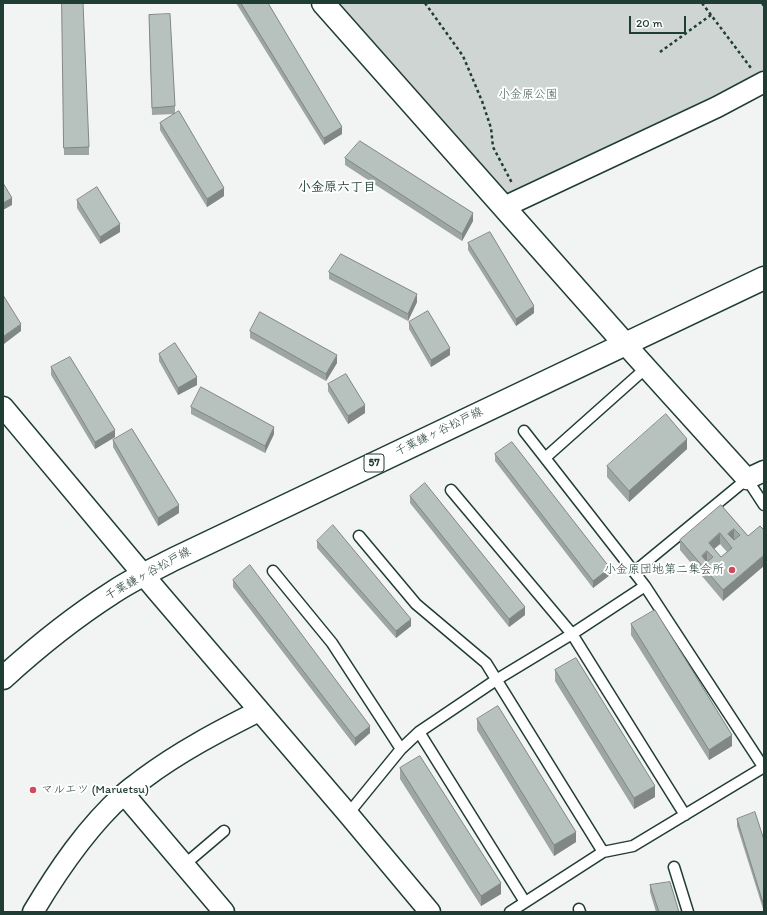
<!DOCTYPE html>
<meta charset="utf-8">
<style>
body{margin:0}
#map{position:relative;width:767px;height:915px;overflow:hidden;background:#f2f3f3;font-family:Itim,sans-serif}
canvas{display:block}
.frame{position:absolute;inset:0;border:4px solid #1f3d34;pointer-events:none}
.scale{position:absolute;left:629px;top:16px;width:57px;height:18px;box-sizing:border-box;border:2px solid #1f3d34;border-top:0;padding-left:5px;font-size:12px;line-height:14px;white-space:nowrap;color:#1f3d34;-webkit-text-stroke:3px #fff;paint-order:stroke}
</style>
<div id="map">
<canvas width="767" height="915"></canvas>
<div class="frame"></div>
<div class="scale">20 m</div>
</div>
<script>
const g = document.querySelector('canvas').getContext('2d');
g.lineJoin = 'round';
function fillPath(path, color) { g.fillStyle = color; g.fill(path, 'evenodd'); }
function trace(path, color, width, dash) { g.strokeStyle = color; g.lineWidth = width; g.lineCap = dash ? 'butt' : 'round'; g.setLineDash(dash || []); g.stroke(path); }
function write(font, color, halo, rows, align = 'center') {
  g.font = font + ' Itim,"Klee One",sans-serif'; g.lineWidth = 4; g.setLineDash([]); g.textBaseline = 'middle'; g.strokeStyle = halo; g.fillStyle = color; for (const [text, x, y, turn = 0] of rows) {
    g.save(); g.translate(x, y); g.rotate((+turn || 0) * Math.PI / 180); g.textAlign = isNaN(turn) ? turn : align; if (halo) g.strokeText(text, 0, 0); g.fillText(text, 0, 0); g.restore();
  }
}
const green = new Path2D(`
 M323,3h441v79l-260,125z`);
const path = new Path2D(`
 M425,3l38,53 19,45 9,27 2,19 19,36
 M702,3l49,65
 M762,3l2,3
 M660,52l51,-37`);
const service = new Path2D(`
 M524,431l121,155 119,182
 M545,458l101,-90
 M451,490l121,144 113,181
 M359,536l57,68 70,59 117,189
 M273,571l59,72 69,106
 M634,572l113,-93 17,26
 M419,732l106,170
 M348,814l53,-65 18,-17 77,-52 76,-46 73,-48
 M184,865l40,-34
 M674,867l14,45
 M579,909l1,3
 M510,912l93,-60 30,-6 131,-79`);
const minor = new Path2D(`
 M504,207l213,-100 47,-25
 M625,344l122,135 17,-8
 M3,407l154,184 191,223 82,98
 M124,794l100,118
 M33,912c25,-42 54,-85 91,-118 6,-6 13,-10 19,-15 36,-27 76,-48 116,-68`);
const tertiary = new Path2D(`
 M323,3l302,341`);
const primary = new Path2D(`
 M3,678c34,-31 70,-60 109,-85 19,-13 41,-23 62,-34l590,-281`);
const wall = new Path2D(`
 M62,3l27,144v8h-25z
 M236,3h32l74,131 -18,11z
 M149,22l26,84v7l49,83 -17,11 -47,-77v-7l15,-9 -23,1z
 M345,158l128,63 -11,20 -117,-76z
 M77,200l43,32 -20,12 -23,-36z
 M468,243l66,70 -18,13 -48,-76z
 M329,272l88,30 -9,19 -79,-42z
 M409,322l41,33 -19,12 -22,-38z
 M250,331l87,32 -11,18 -76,-43z
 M159,354l38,31 -19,10 -19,-34z
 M51,367l64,70 -20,12 -44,-74z
 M328,384l37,29 -17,11 -20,-33z
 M191,407l83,27 -9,19 -74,-39z
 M113,440l66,73 -21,13 -45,-79z
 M687,449l-58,53 -22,-25v-11z
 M495,454l115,121 -17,13 -98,-127z
 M410,496l115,119 -16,12 -99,-124z
 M721,505l27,31 -25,65 -43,-51v-10zM720,544l7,8 -6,5 -7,-8z
 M317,541l94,85 -15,12 -79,-90z
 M233,580l137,153 -15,13 -122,-159z
 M631,624l101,122 -23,14 -78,-125z
 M555,670l100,127 -21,12 -79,-128z
 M477,719l99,123 -22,14 -77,-126z
 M400,768l101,126 -20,12 -81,-127z
 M737,819l27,21v72l-27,-86z
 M650,885l29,27h-23l-6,-20z`);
const shadedWall = new Path2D(`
 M342,127v7l-18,11v-7z
 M224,188v8l-17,11v-8z
 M12,198v7l-9,5v-7z
 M473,213v8l-11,20v-7z
 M120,224v8l-20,12v-7z
 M417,294v8l-9,19v-7z
 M534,306v7l-18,13v-7z
 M21,324v7l-17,13v-8z
 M450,348v7l-19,12v-7z
 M337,355v8l-11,18v-7z
 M197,377v8l-19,10v-7z
 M365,405v8l-17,11v-8z
 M274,427v7l-9,19v-7z
 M115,430v7l-20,12v-7z
 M687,439v10l-58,53v-11z
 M179,505v8l-21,13v-8z
 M734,529v11l-5,4 -1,-10z
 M720,533v11l-11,9v-10z
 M707,551v11l-4,4 -1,-10z
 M764,555v11l-41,35v-11z
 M610,568v7l-17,13v-7z
 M525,607v8l-16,12v-8z
 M411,619v7l-15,12v-7z
 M370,726v7l-15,13v-8z
 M732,735v11l-23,14v-10z
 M655,786v11l-21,12v-11z
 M576,832v10l-22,14v-11z
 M501,883v11l-20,12v-10z`);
const building = new Path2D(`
 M62,3h21l6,144 -25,1z
 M241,3h27l74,124 -18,11z
 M170,14l5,92 -23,2 -3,-93z
 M179,111l45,77 -17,11 -47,-76z
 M360,141l113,72 -11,21 -117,-76z
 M3,183l9,15 -9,5z
 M97,187l23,37 -20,13 -23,-37z
 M490,232l44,74 -18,13 -48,-76z
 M341,254l76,40 -9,20 -79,-42z
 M3,295l18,29 -17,12 -1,-1z
 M428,311l22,37 -19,12 -22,-38z
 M260,312l77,43 -11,19 -76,-43z
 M175,343l22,34 -19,11 -19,-34z
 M70,357l45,73 -20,12 -44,-75z
 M346,374l19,31 -17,11 -20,-32z
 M201,387l73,40 -9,19 -74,-39z
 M666,414l21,25 -58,52 -22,-25z
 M132,429l47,76 -21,13 -45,-78z
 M512,442l98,126 -17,13 -98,-127z
 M425,483l100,124 -16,12 -99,-123z
 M721,505l27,31 12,-10 4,4v25l-41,35 -43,-50zM734,529l6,6 -6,5 -6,-6zM720,533l12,15 -11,9 -12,-14zM707,551l6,6 -6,5 -5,-6z
 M333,525l78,94 -15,12 -79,-90z
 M250,565l120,161 -15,12 -122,-158z
 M655,610l77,125 -23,15 -78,-126z
 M576,658l79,128 -21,12 -79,-128z
 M498,706l78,126 -22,13 -77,-126z
 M420,756l81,127 -20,13 -81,-128z
 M755,812l9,28v66l-27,-87z
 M670,882l9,30h-20l-9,-27z`);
const markers = [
 [732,570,4,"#d1495b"],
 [33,790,4,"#d1495b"]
];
const shields = [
 [374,463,20]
];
const shieldNames = [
 ["57",374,463]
];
const parkNames = [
 ["小金原公園",528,95]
];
const streetNames = [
 ["千葉鎌ヶ谷松戸線",439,432,-26],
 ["千葉鎌ヶ谷松戸線",148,574,-29]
];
const poiNames = [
 ["小金原団地第二集会所",724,570],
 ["マルエツ (Maruetsu)",41,790,"left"]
];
const neighbourhoodNames = [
 ["小金原六丁目",337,188]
];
fillPath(green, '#ced5d3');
trace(service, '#1f3d34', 13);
trace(minor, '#1f3d34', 23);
trace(tertiary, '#1f3d34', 25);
trace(primary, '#1f3d34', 25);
trace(path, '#1f3d34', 2.5, [3, 3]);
trace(service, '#fff', 10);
trace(minor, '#fff', 20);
trace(tertiary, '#fff', 22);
trace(primary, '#fff', 22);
fillPath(wall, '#9da6a3');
fillPath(shadedWall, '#808784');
fillPath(building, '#b7c1bd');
trace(building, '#808784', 1);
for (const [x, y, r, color] of markers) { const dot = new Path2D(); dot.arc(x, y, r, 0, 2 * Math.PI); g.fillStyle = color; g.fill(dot); trace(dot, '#fff', 1.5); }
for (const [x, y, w] of shields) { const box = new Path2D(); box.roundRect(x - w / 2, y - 9, w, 18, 3); g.fillStyle = '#fff'; g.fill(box); trace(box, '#1f3d34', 1); }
write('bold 11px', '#1f3d34', null, shieldNames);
write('12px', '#425b54', '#fff', parkNames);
write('12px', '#1f3d34', '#fff', streetNames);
write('12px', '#1f3d34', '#fff', poiNames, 'right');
write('bold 13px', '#1f3d34', '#fff', neighbourhoodNames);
</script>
